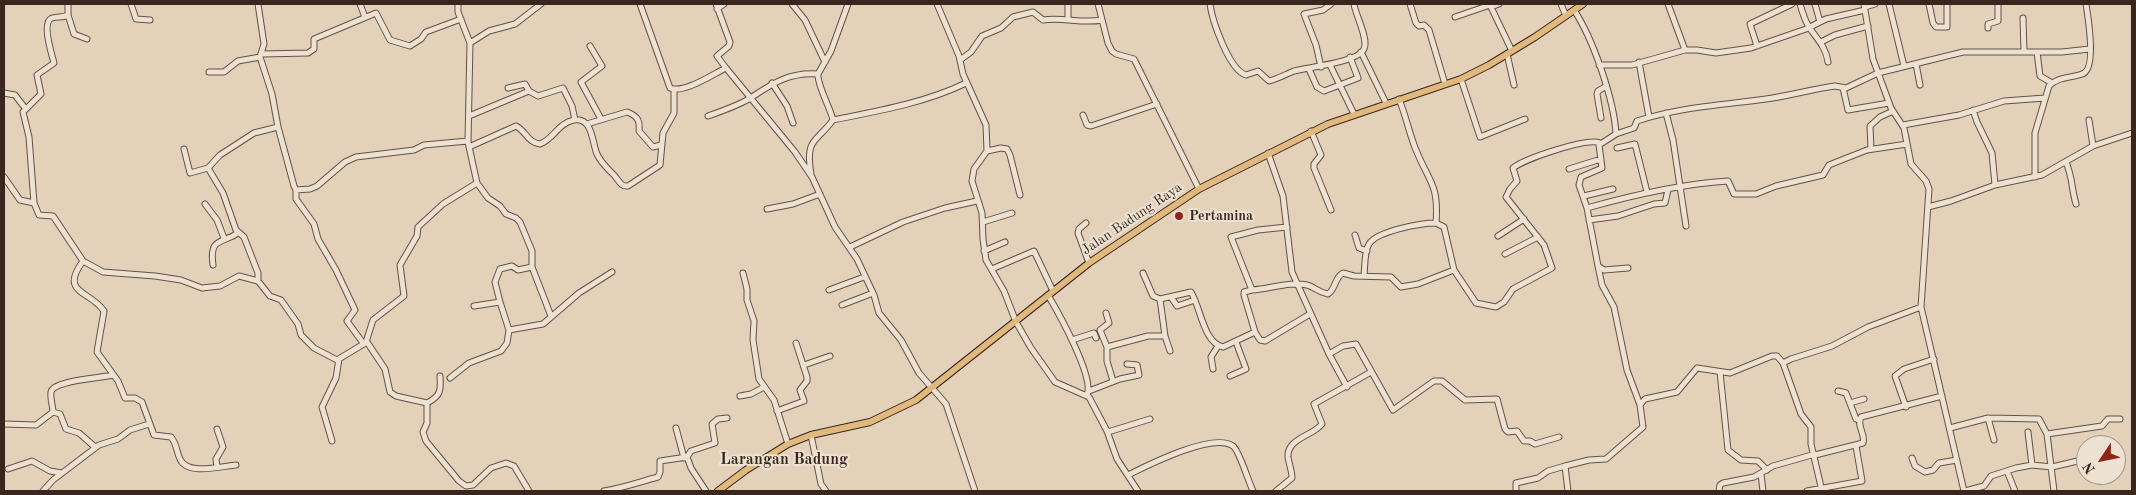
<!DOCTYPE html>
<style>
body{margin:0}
#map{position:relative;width:2136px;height:495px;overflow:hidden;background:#e3d2b9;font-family:"Old Standard TT",serif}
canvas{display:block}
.frame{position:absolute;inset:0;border:5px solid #39261f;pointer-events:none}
.north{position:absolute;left:2076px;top:435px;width:50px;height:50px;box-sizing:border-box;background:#ede2d2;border:1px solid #a5978a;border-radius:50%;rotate:236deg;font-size:14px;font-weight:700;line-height:20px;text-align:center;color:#39261f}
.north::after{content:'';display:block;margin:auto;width:18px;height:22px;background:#8f2418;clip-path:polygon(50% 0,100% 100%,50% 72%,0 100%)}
</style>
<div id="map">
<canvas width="2136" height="495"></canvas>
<div class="frame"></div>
<div class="north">N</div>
</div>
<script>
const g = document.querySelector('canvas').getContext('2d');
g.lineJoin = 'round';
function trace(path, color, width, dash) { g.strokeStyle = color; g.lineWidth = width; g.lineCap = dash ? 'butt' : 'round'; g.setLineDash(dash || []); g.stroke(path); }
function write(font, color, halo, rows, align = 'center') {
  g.font = font + ' "Old Standard TT",serif'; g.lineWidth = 4; g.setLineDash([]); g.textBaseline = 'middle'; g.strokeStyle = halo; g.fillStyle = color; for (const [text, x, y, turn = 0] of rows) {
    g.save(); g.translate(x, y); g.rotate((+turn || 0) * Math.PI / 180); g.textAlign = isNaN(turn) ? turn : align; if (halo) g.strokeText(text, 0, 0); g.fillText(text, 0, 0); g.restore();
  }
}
const minor = new Path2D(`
 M131,4l5,15 14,1
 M258,4l6,40 -4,13 12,37 6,33
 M360,4l5,13
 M640,4l30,84c14,6 43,-14 56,-20l69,84 17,25 23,50 22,32 17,36 5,18 22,27 18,33 27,31 29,87
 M716,4l14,38 -1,4 -12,10 9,12
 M792,4l13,16 20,42
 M937,4l22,52 4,18 23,51 1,26 -13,18 -2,12 10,32 1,26 3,21 18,31 12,31 15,26 24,34 34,15 18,34 10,28 21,32
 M1098,4l10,39 4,8 4,3 18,5 65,130
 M1210,4c2,16 19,66 36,71l12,-4 11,10c9,-2 17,-7 25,-10 14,-4 63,-8 70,-22 5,-10 -9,-35 -10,-45
 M1410,4l6,19 3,3 5,-1 5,5 16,54
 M1561,4l5,12
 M1668,4l17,46
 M1800,4c2,7 5,17 9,23 8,12 17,20 19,35
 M1815,4l5,18
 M1864,4l9,55 18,49 13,20 7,36 15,17 3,8 -8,118 43,184
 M1889,4l15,62
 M1929,4l4,19 3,4h11v-23
 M1491,7l8,-3
 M1865,7l10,-3
 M717,9l7,-5
 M1574,10c19,29 40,89 42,124l-17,11 3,23 -21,9 -2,8 8,23 11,58 6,4 24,-2
 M68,15l6,19 13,5
 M1455,17l35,-12 22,46
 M2023,18l1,34
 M1068,19v-15
 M1988,28v-4l10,-3v-17
 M1821,42l14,-7 33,-9
 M470,43l19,-12 26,-7 26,-20
 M590,46l12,20 -21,16 20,37
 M1757,46l-7,-22 42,-20
 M1361,52l25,51
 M2037,52l3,24 12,7
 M262,54l46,-1 6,-4v-10l62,-26 14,27 20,6 11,-7 5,-7 35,-13
 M1507,54l7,31
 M960,60l11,-8 11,-16 19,-8 12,-11 20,-5 10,8c21,-3 39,4 59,0
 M1639,62l10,55
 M1916,64l4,21
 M1330,65l24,49
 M1599,65h33l53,-15h12l19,3 35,-5 55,-19 20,-10 39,-9
 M1321,67l-5,-22 -12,-31 19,-4 8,-6
 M1309,69l8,18 7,4 34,-13 -8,-21
 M209,72h15l14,-11 22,-4
 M1461,79l19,58 45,-18
 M772,83l15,23 6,17
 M1843,88l5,22 41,-7
 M529,91l9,5 25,-8 9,18 3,14
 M4,93l11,2 10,13
 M1399,99c7,17 10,34 17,51 13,32 23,34 20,73l8,4 10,43 22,33 20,4 8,-5 9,-13 39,-21 -8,-23 -38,-48 4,-8 7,-8 -4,-13c11,-9 75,-31 87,-25
 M1973,110l4,12 15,31 3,32
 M1666,113l7,27 13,86
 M1083,115l4,10 4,1 66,-22
 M469,116l60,-25 -4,-7 -17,4
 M708,116c14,-5 32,-11 44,-19 21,-14 38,-25 66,-23
 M1601,118l-4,-24 1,-3 7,-4
 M833,120c45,-9 92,-17 133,-37
 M2089,120l4,26
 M587,124l40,-12c11,4 13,9 12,19l14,16 8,-2
 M1903,125l56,-10 45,-14 41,-3
 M1311,131l10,24 -7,9v4l17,42
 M1616,134l18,-6 3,-7c43,-14 85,-16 129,-22 23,-3 46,-10 69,-13l11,2 32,-15 85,-21h99l28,-3
 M469,147l47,-21c10,5 12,17 24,18 14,-5 18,-21 34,-24 19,-3 18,23 23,34 4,9 11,15 17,21 5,6 7,12 14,11l32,-21 3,-32 11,-20v-23
 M1617,148l18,-4 12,48
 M184,149l6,24 18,-5
 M1871,149l-1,-23 10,-9 13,-6
 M987,151l14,-3 6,1 3,6 10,40
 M1268,153l15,43 9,76 37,82 14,-8 13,-2 37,66 41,-29h8l23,19 32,-1 8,30 3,3 9,-1 7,10h6l5,3 24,-7
 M2066,162c7,17 5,25 10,42
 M1569,169l32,-10
 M811,174c-6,-36 5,-31 22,-54 -3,-13 -16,-35 -15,-46l13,-23 17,-47
 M4,177l16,23 14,3 5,12 14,1 30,45 20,11 52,4 26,4 21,8 18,-2 19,-10 19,5 12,15 11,4 17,24 3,11 13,13 23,12 30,-18 18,27 5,23 6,4 31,7v20l-4,9 3,9 33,40 7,5 7,-1 18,-17 15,-5 8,3 15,25
 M2035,177v-44l14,-47c8,-9 22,-8 33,-12 15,-4 6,-57 4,-70
 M477,183l11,15 12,8 6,8 10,4 4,4 12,29v16l19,49
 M296,190v9l18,25 4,15 18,31 19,40 -8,11 16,22
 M1584,196l29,-7
 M34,203l-5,-66 -6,-25 18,-18 -4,-19 17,-12c-2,-8 -13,-41 -2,-45 6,-2 11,0 16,-3v-11
 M205,204l12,16 7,18
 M1928,207l23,-6 44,-16 47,-10 51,-29 39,-13
 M1587,208c46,-13 94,-24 141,-27l6,13h22l20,-8 47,-11 6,-10 38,-15 40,-6
 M767,209l26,-5 27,-10
 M1589,220l29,-4 36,-12 11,-1 3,-13
 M983,222l29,-9
 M1086,223l-7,6 -1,4 11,30
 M1355,235l4,13 8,3
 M1498,236l26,-17
 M850,247l53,-25 42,-14 32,-7
 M984,251l21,-9
 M1505,254l33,-17
 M83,261c-24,33 7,29 21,50l-7,41 21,29 7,17h10l7,4 12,33 17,2c6,7 5,14 9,22 7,17 42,7 56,6
 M213,265c-4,-28 9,-21 25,-32
 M1598,266l4,19 12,22 13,63 13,35
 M992,269l42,-18 19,40
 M743,273l4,16v11l7,21 -1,19 6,39 15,21 14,44
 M1143,273l10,23 7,3
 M1364,276c1,-9 0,-24 5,-32 8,-13 52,-21 67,-21
 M258,281v-8l-14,-36 -8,-7 -13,-37 -15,-25 12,-13 34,-22 24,-6 16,59 2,4 14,-1 7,-3 28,-24 11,-5 58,-7 10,-5 44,-4
 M829,290l35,-13
 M1252,290c18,-1 38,-9 55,-5 8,2 10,7 21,9 8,-5 6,-16 15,-21l11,3 37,1 10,10 17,-3 36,-14
 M1048,295c10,17 47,83 39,100
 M1171,297l6,9 18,-6
 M500,302l-5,-20 5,-13 12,-3 6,4 14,-3
 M842,305l31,-12
 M474,306l26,-4 9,28 34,-6 36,-31 33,-21
 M1106,313l3,10 -9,7 7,17
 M1255,332l-11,-37v-3l8,-2 -21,-53 27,-7 29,-3
 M1072,340l22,-7 2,5
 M366,342l7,-22 31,-24 -4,-31 17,-29 1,-9 25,-23 34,-21 -9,-41 2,-99 -12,-31v-8
 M1170,351l-5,-15 -5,-37 31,-7c10,16 12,50 32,55l32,-15 5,8 5,1 45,-27
 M1329,354l18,33
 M1783,363l8,-4 41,-13 36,-19 53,-20
 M804,365l26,-9
 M1213,369l-2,-12 7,-11
 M1720,372l8,78 13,10 17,1 9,9
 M1230,376l16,-7 -10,-27
 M450,378l19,-15 32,-12 6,-8 2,-13
 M1113,381l-6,-20v-14l41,-11h17
 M1089,391l31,-12 19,-4 -2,-10 -10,-1
 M1838,391l8,2 10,26 3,1
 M740,396l11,-2 13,-7
 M427,403c14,-7 14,-13 13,-27
 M1850,403l14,-4
 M1906,407l-11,-31 9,-7 30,-10
 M777,411l27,-10 -4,-11 7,-9v-4l-11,-34
 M53,412l7,2 6,15 13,4 16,14
 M1988,418l6,22
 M4,424l32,1 17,-13c0,-6 -3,-13 -2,-20 2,-12 51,-14 62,-17
 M676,428l8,30
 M1950,428l38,-10 51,1 8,15 7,57
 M217,429l6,18 -7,12 1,8
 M1108,432l42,-13
 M2028,432l4,33
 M2047,434l55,-8 6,-7h12
 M811,435l10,49 5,7
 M332,441l-10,-34 14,-29 3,-19
 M1815,455l48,-12c3,-9 -7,-17 -2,-26l81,-21
 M687,457l4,-6 24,-8 -3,-19 6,-5 9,-1
 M1912,458l3,8 10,6 8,-2 6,-7 18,-3
 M8,469l24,-8 18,10 12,2
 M2007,471l8,20
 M1761,474l2,17
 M1128,475c20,-10 85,-43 105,-29 6,4 16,37 20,45
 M43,491l10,-11 46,-35 19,-6 12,-9 19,-6
 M604,491c19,-3 35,-9 54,-14l2,-5v-11l27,-4 4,11 15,23
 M1276,491l16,-13c0,-7 -3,-14 -4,-21 -1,-19 25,-21 34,-33l-8,-20 57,-32
 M1516,491v-8l22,-5 10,-7 17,-5
 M1568,491l-3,-25 24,-6 17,-1 37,-32 -3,-22 5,-6 32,-7 20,-24 33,5 42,-17h5l6,7 18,51 10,13v17l11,47
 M1719,491l1,-6 3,-2 31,-6 19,-11 42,-12
 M1807,491l55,-10 -6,-35
 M1965,491l19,-5 7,-10 25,-8 16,-3 20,2 34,-8`);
const major = new Path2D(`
 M718,491l28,-21 42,-26 23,-9 59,-13 46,-22 173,-137 110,-74 129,-65 133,-45 28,-14 46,-28 48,-33`);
const markers = [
 [1179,216,5,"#8f2418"]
];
const poiNames = [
 ["Pertamina",1189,216]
];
const streetNames = [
 ["Jalan Badung Raya",1132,219,-34]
];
const quarterNames = [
 ["Larangan Badung",784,460]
];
trace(minor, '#645146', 7);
trace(major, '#39261f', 8);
trace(minor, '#ede2d2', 5);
trace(major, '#e2b97c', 6);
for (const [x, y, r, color] of markers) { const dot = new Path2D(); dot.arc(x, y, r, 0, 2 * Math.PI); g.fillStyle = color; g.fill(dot); trace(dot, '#ede2d2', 2); }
write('bold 14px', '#39261f', '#ede2d2', poiNames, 'left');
write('14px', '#39261f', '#ede2d2', streetNames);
write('bold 16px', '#39261f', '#ede2d2', quarterNames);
</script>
